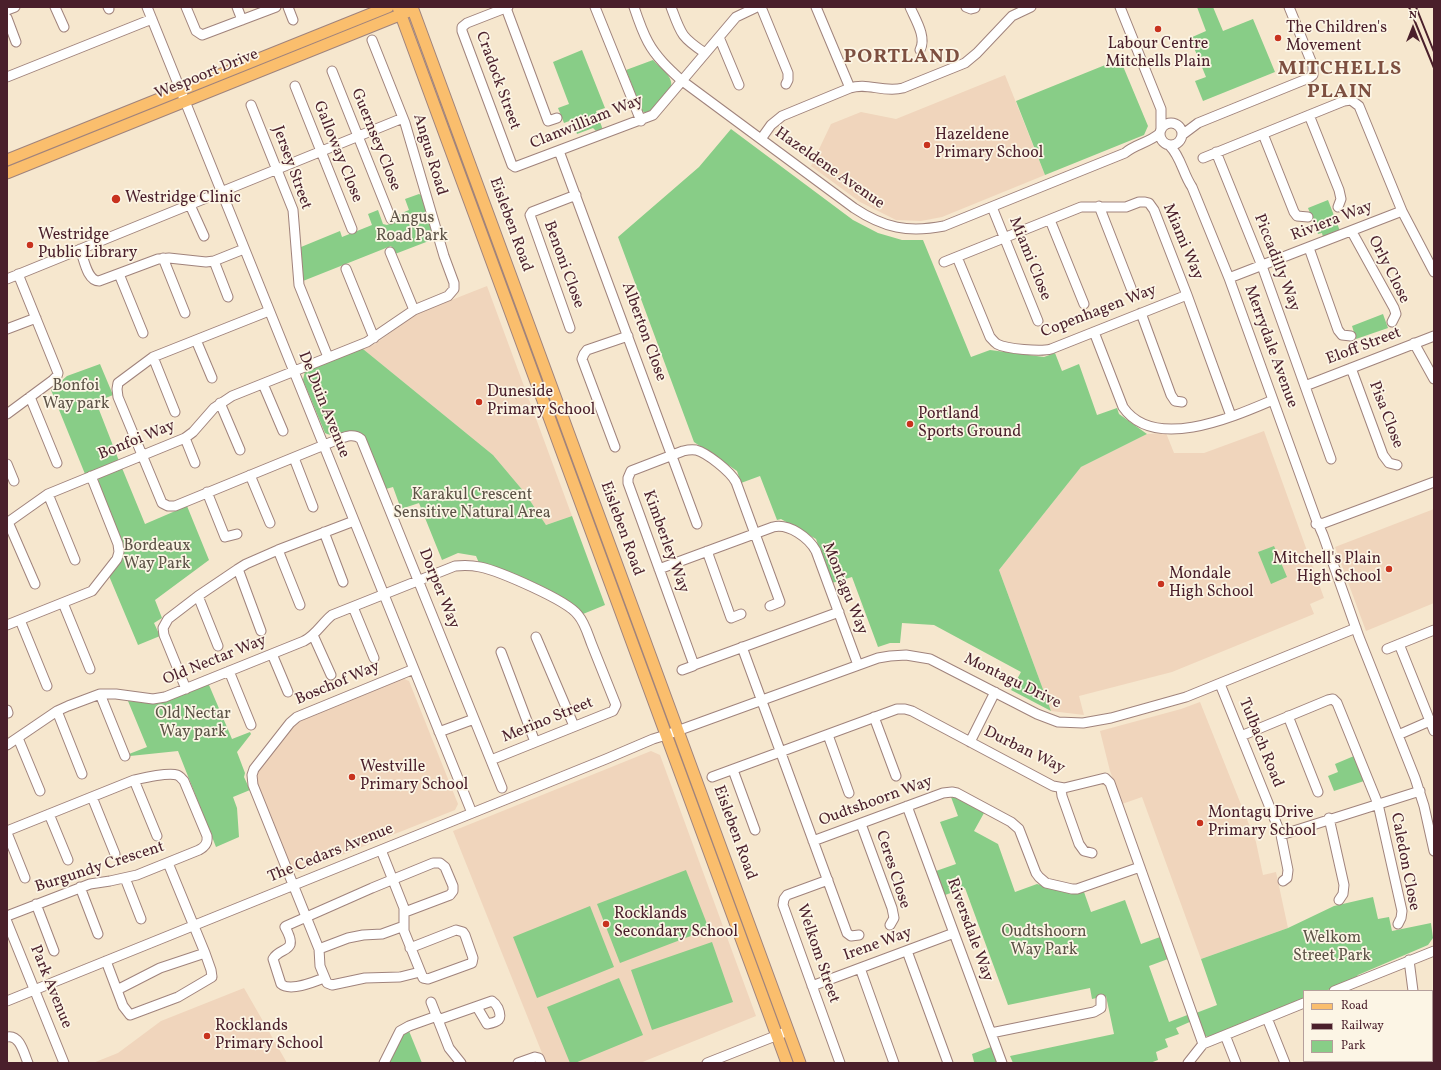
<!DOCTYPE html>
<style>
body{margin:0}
#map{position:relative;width:1441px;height:1070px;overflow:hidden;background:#f6e7ce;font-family:Vollkorn,serif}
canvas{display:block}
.frame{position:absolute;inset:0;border:8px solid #4a1f2b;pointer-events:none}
.legend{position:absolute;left:1303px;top:990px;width:130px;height:72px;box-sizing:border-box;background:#fcf5e5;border:1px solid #b59f9b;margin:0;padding:5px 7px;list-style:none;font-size:12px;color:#4a1f2b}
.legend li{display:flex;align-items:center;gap:8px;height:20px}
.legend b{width:20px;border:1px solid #b59f9b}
.north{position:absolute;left:1393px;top:8px;width:40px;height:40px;-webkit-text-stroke:3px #fcf5e5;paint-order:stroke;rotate:0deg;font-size:11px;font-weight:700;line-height:16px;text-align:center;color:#4a1f2b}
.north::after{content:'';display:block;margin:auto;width:14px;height:18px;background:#4a1f2b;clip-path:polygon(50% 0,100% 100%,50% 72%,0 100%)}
</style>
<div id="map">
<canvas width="1441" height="1070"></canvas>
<div class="frame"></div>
<ul class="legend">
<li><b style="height:5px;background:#fabe6d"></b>Road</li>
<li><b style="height:5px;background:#4a1f2b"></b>Railway</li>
<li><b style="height:11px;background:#88cd87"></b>Park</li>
</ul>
<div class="north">N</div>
</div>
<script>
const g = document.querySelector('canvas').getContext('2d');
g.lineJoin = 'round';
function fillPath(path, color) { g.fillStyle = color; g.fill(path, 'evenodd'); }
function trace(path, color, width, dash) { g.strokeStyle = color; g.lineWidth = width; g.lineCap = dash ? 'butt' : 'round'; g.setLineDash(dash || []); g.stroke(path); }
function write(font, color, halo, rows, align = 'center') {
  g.font = font + ' Vollkorn,serif'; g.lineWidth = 3.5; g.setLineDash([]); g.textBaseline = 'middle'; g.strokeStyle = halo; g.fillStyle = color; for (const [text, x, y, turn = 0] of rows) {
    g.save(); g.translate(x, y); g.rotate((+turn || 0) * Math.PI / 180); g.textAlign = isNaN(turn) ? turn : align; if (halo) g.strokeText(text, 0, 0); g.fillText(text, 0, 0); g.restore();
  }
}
const built = new Path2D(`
 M1005,75l40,100 -103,42 -21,4 -25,-1 -36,-18 -49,-36 20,-42 30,-12 35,7z
 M487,286l85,230 -26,9 -21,-32 -32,-38 -130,-106 12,-5 41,-30z
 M1264,431l60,167 -14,6 4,10 -142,58 -93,24 5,19 -33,-4 -52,-141 82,-103 66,-33 19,-1 8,20h30z
 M1434,509v94l-68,28 -31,-84z
 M402,678l7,3 49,123 -3,6 -156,62 -6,-2 -36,-88 1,-10 35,-46 10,-8z
 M1200,702l56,140 7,33 13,-3 12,56 -87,31 -59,-162 -20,7 -12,-33 -10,-40 81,-22z
 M651,751l9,4 96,261 -116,47h-94l-93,-232z
 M244,988l43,75h-194l25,-10 43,-32z`);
const green = new Path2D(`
 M1197,7h16l10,24 30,-12 22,53 -72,29 -8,-20 11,-4 -16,-39 16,-7z
 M582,50l23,58 -9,3 7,19 -6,2 -4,-4 -16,6 -5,-14 -8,3 -6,-15 11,-4 -16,-42z
 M1120,59l28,67 -4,9 -99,40 -29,-74z
 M653,60c6,7 21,16 18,27l-21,24 -4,2 -4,-2 -16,-41z
 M731,129l122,91 25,13 24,7h21l48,117 19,-7 54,7 11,-4 7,18 17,-7 18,51 20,-7 2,6 28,20 -66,33 -82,103 52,141 -40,-21 10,-18 -87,-47 -32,-2 -2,20h-10l-12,4 -26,-70 -20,6 -16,-44 -35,-20 -4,1 -17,-44 -19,7 -4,-12 -43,-29 -76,-205 81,-70z
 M419,194l2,1 13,44 -39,15 -4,-8 -88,35 -2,-34 39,-16 2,6 30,-12 -4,-11 10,-4 5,14 4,1 7,-3 1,-6 14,-6 -4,-11z
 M1328,200l12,31 -17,6 -1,-4 -4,1 -10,-26z
 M1383,314l5,14 -32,11 -4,-13z
 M360,349h3l130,106 32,38 21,32 26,-9 33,89 -22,9c-23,-25 -62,-36 -93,-49l-11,-2 -3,-7 -18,-3 -16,7 -23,-57 -18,6 -8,-22 -7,2 -20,-50c-17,-18 -25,2 -41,-6l-22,-53 2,-9z
 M100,364l13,31 -17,7 23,59 -34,13 -34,-84 16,-14z
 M122,468l23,56 42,-18 22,54 -54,40 7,18 -8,5 6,13 -22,9 -29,-69 14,-24v-4l-25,-68 1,-2z
 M1274,546l13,31 -16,7 -13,-32z
 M208,684l1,1 23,54 18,-7 1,2 -14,18 8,21 -1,4 6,13 -17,7 4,11 2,29 -23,10 -38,-96 -48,5 -1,-2 18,-7 -19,-46 31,2z
 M1354,756l10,25 -30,10 -6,-15 10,-4 -3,-8z
 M951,797l6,1 27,15 -10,18 24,13 17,48 22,-8 30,9 17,-1 7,20 34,-12 16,44 19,-7 8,22 -19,7 20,56 21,-8 2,7 -16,7 3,6 -14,5 3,8 -12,5 2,8 -8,3h-137l-3,-7 104,-22 -8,-38 -14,3 -2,-11 -82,17 -43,-117 -20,7 -9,-24 20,-7 -16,-42 18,-6z
 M686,870l23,59 -89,34 -23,-59z
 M1373,897l5,22 11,-2 3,14 39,-8 2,15 -5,7 -70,30 -3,4 -30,12h-21v8l-94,38 -5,-1 -9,-23 21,-8 -16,-46 87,-31 46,-22z
 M590,906l24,61 -77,31 -24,-61z
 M712,942l21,60 -81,28 -21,-60z
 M619,978l24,57 -68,28h-5l-23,-56z
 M409,1031l13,32h-34l14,-28z
 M991,1047l6,16h-25l2,-1 -2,-8z`);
const minor = new Path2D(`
 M55,7l9,20
 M108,7l1,2
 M147,7l325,806
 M186,7l10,24 6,4 74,-28
 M237,7l5,13
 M288,7l5,13
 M508,7l-41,16 -5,4v4l50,134 3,2 138,-52 83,-98 21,-10
 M595,7l46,114
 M634,7c4,12 8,24 14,35 8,15 21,27 33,38l173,128c30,20 54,25 90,18l181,-73c10,-9 24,-10 35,-20
 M671,7c10,27 10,30 34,46
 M761,7l27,66v7l-2,4
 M816,7l34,81
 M910,7c5,12 17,30 10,43
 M966,7l5,2 4,-1
 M1120,7l41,102v21
 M506,8l42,113 9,-3
 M7,10l8,-3
 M7,18l9,24
 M719,37l20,48
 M332,71l59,148
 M7,77l145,-58
 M295,86l57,143
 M251,105l42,105 6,75 29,72
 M1309,115l30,75 2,9 -3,8
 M1160 134a11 11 0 1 1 22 0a11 11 0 1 1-22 0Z
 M1263,134l31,78 3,4 11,1
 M1182,135l16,-12 111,-45 4,-3v-9l-24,-59
 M761,139l10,-14 11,-9 68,-28c17,-6 33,5 53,0l62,-25 12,-10 35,-37 19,-9
 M1170,146c11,11 13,28 22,41l37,91 87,241 7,16 36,102 56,141 9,28 10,45
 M559,151l138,373
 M1216,152l46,114 69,193
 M1203,158l141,-57 7,-1 8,6 43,105 32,61
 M190,205l14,31
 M1099,206l32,82
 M992,207l46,114
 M1050,220l34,84
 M1352,232l42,76 2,6 -4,8
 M1309,248l29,82 4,5 9,1
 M80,249c4,10 7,32 19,32l59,-22 11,-1 37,4 8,-1 30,-12
 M390,252l24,58
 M957,257l33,80c2,2 4,5 7,7 9,5 44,8 54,5l136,-54
 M163,258l22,55
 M214,261l14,36
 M944,262l137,-55h45l13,-5h6l4,1 5,7 33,85 44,121
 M346,269l28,69
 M119,274l24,59
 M1229,278l173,-67
 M7,279l396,-161
 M269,311l-116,46 -35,26 -1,6 1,8 44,106 6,3h7l159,-65c9,-3 18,-9 27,-2l141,349
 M1141,313l30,82 4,6 7,1
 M570,328l-40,-113 2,-3 44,-17
 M7,329l29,-11
 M1094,332l29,75c31,45 110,10 150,-7
 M196,340l16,38
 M1414,343l20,36
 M153,357l22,55
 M1351,368l32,87 6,8 8,2
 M263,384l20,47
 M1305,386l129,-50
 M30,397l27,66
 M220,403l20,47
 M7,414l46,-34 4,-4 1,-3 -40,-99
 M185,438l10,25
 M615,447l-33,-88 2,-5 3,-4 41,-14
 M294,458l19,49
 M7,464l7,17
 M250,475l20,48
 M207,492l18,45 12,-3
 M48,494l27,66
 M8,522l27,62
 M7,523l41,-29 137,-56 8,-6 21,-24 18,-12 135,-54 47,-32 34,-14 6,-7v-6l-10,-27 -39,-133 -33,-83
 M1316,524l8,-1 110,-41
 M324,532l19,50
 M278,550l22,55
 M707,551l24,67 10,-4
 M238,569l23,62
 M659,569l114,-42c16,-4 36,11 43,24l42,114
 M198,596l20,50
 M63,603l27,66
 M770,606l10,-4 -44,-120c-6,-11 -29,-29 -40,-32 -5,-1 -9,0 -13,1l-52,20 -3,7v5l66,182 145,-53
 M353,607l21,51
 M20,620l27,66
 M7,625l85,-34 25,-32 2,-7 -1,-8 -27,-68
 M313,635l18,40
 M536,637l38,89
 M1399,644l35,87
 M742,647l105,286 4,3 8,-1
 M1387,649l47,-19
 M501,652l34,90
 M272,654l16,38
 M414,669l-117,48 -7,6 -36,46 -2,6 1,10 66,164 1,17 7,17 5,2 33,-7 35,-1 20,-5
 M682,670l11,-4 1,-1
 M229,671l22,54
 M1220,684l61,151 7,35 -1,8 -4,3
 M186,689l-22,-54 -1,-7 5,-9 30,-23 40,-27 8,-5 32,-14 76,-29
 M100,694l25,62
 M7,710l1,3
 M57,711l25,63
 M1288,716l30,76
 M874,717l22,59
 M439,732l35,-13
 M828,735l21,58
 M1398,735l32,-14
 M1241,736l87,-36 5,-1 4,4 41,101 24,107 -1,7 -3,6
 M18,738l22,53
 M970,742l25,-50
 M7,745l50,-34 11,-5 32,-12h16l37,5 12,-2 139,-56c12,-6 18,-18 28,-26l123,-49c9,-1 16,-1 25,1 19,4 87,33 98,48 7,8 10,20 14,30 8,20 16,40 24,60l-3,6 -122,49
 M733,770l22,60
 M712,777l185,-68h8l7,2 141,75 11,2 41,-10 5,5 93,261
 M134,780l23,56
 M1061,788l1,8 17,48 5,7 8,2
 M92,797l23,57
 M907,806l95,257
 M49,814l19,46
 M1329,818l15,67 -1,9 -4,6
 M861,824l31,84 2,10 -4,7
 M7,831l127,-51c9,-2 34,-8 43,-5 3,1 5,4 7,6l23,55c1,7 -2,11 -8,14l-62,25 -27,6 -20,3 -83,32
 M7,833l18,45
 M1281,835l139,-44
 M813,841l130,-48 9,-1 5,1 54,29 8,7 17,44 3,4 7,6 26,6h5l63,-22
 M381,850l23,58v23l19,47 5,1 44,-16 1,-5 -8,-23 -2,-3 -7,-2 -46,18
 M125,878l16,41
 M828,880l-41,15 -3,4 -1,6 57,158
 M80,887l18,47
 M36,904l18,47
 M7,922l57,141
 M319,949l29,-11 15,-3 19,-1 22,-8
 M907,951l41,112
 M1409,960l4,31
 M106,961l17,45 7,9 48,-18 34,-20 -1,-7 -6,-17 -37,-90
 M860,968l34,95
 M324,978c-10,4 -34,14 -43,6l-8,-25c7,-13 27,-5 12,-32l1,-1 86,-38 61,-25h7l5,4 8,19v5l-3,4 -45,17
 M812,986l142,-53
 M117,990l43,-22 45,-15
 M1334,991l100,-40
 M7,1001l599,-242 47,-20 13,-4 212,-77 12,-2 16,-1 24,4 107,55 21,8 25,1 28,-5 75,-21 170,-69
 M431,1002l18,46 12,15
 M1267,1018l18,45
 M438,1020l54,-19c3,2 4,3 6,7 5,12 0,14 -11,16l-10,-17
 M991,1033l103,-21 7,-4v-9
 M1225,1035l11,28
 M7,1037c13,-3 17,17 21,26
 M384,1063l16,-32 9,-5 28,-10
 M518,1063l17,-6 4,1 2,5
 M707,1063l81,-32
 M1188,1063l15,-19 101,-41
 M1327,1063l3,-2`);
const major = new Path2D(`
 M398,7l389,1056
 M412,7l388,1056
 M7,160l381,-153
 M7,173l400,-161
 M1426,1063l5,-2`);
const rail = new Path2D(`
 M1409,7l25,61
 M1416,7l18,45`);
const markers = [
 [1158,29,4,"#c8321e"],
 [1278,38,4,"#c8321e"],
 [927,145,4,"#c8321e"],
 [116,199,5,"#c8321e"],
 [30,245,4,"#c8321e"],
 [479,402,4,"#c8321e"],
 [910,424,4,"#c8321e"],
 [1389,569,4,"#c8321e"],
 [1161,584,4,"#c8321e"],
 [352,777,4,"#c8321e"],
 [1200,823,4,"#c8321e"],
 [606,924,4,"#c8321e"],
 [207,1036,4,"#c8321e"]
];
const poiNames = [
 ["The Children's",1286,29],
 ["Movement",1286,47],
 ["Labour Centre",1158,45,"center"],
 ["Mitchells Plain",1158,63,"center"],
 ["Hazeldene",935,136],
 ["Primary School",935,154],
 ["Westridge Clinic",125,199],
 ["Westridge",38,236],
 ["Public Library",38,254],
 ["Duneside",487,393],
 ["Primary School",487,411],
 ["Portland",918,415],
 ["Sports Ground",918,433],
 ["Mitchell's Plain",1381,560,"right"],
 ["High School",1381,578,"right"],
 ["Mondale",1169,575],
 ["High School",1169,593],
 ["Westville",360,768],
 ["Primary School",360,786],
 ["Montagu Drive",1208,814],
 ["Primary School",1208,832],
 ["Rocklands",614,915],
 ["Secondary School",614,933],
 ["Rocklands",215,1027],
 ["Primary School",215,1045]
];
const streetNames = [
 ["Wespoort Drive",207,75,-22],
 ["Cradock Street",497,81,70],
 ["Clanwilliam Way",587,123,-22],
 ["Guernsey Close",375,140,68],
 ["Galloway Close",337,152,68],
 ["Angus Road",429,155,73],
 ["Jersey Street",291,168,70],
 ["Hazeldene Avenue",829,169,35],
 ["Riviera Way",1332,222,-21],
 ["Eisleben Road",510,225,70],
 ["Miami Way",1182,242,67],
 ["Miami Close",1029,259,68],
 ["Piccadilly Way",1276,263,69],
 ["Benoni Close",563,265,70],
 ["Orly Close",1388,270,63],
 ["Copenhagen Way",1099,312,-21],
 ["Alberton Close",643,332,70],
 ["Merrydale Avenue",1270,347,70],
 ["Eloff Street",1364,347,-21],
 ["De Duin Avenue",323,405,68],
 ["Pisa Close",1385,415,69],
 ["Bonfoi Way",137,441,-22],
 ["Eisleben Road",621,529,70],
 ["Kimberley Way",665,542,70],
 ["Dorper Way",438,589,68],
 ["Montagu Way",844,589,68],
 ["Old Nectar Way",215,661,-22],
 ["Montagu Drive",1012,682,26],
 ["Boschof Way",338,684,-23],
 ["Merino Street",548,721,-22],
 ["Tulbach Road",1260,743,68],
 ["Durban Way",1024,751,26],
 ["Oudtshoorn Way",876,802,-20],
 ["Eisleben Road",734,833,70],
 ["The Cedars Avenue",331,854,-22],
 ["Caledon Close",1404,862,79],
 ["Burgundy Crescent",100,868,-18],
 ["Ceres Close",892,870,72],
 ["Riversdale Way",969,930,70],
 ["Irene Way",878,945,-20],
 ["Welkom Street",817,954,71],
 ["Park Avenue",50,987,68]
];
const parkNames = [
 ["Angus",412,219],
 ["Road Park",412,237],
 ["Bonfoi",76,387],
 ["Way park",76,405],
 ["Karakul Crescent",472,496],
 ["Sensitive Natural Area",472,514],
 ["Bordeaux",157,547],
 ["Way Park",157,565],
 ["Old Nectar",193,715],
 ["Way park",193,733],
 ["Oudtshoorn",1044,933],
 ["Way Park",1044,951],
 ["Welkom",1332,939],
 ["Street Park",1332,957]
];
const districtNames = [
 ["PORTLAND",902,58],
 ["MITCHELLS",1340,70],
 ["PLAIN",1340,93]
];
fillPath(built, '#f0d5bc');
fillPath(green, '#88cd87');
trace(minor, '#a0837c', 11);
trace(major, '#a0837c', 13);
trace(minor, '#fff', 9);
trace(major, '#fabe6d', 11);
trace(rail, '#4a1f2b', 2);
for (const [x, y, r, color] of markers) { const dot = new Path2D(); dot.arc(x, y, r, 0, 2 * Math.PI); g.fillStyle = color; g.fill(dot); trace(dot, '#fcf5e5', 1.5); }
write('16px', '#4a1f2b', '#fcf5e5', poiNames, 'left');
write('16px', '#4a1f2b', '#fcf5e5', streetNames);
write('16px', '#5d5347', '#fcf5e5', parkNames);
g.letterSpacing = '1px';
write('bold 20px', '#7d4f40', '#fcf5e5', districtNames);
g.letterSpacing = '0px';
</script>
